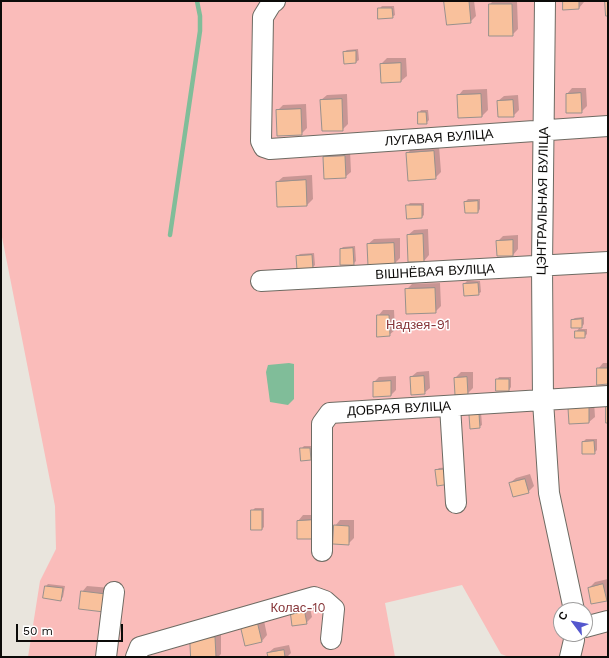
<!DOCTYPE html>
<meta charset="utf-8">
<style>
body{margin:0}
#map{position:relative;width:609px;height:658px;overflow:hidden;background:#e9e5dd;font-family:"Work Sans",sans-serif}
canvas{display:block}
.frame{position:absolute;inset:0;border:2px solid #0c0b09;pointer-events:none}
.north{position:absolute;left:553px;top:602px;width:40px;height:40px;box-sizing:border-box;background:#fff;border:1px solid #9e9d9d;border-radius:50%;rotate:302deg;font-size:11px;font-weight:700;line-height:16px;text-align:center;color:#0c0b09}
.north::after{content:'';display:block;margin:auto;width:14px;height:18px;background:#5457ce;clip-path:polygon(50% 0,100% 100%,50% 72%,0 100%)}
.scale{position:absolute;left:16px;top:624px;width:107px;height:18px;box-sizing:border-box;border:2px solid #0c0b09;border-top:0;padding-left:5px;font-size:12px;line-height:14px;white-space:nowrap;color:#0c0b09;-webkit-text-stroke:3px #fff;paint-order:stroke}
</style>
<div id="map">
<canvas width="609" height="658"></canvas>
<div class="frame"></div>
<div class="north">С</div>
<div class="scale">50 m</div>
</div>
<script>
const g = document.querySelector('canvas').getContext('2d');
g.lineJoin = 'round';
function fillPath(path, color) { g.fillStyle = color; g.fill(path, 'evenodd'); }
function trace(path, color, width, dash) { g.strokeStyle = color; g.lineWidth = width; g.lineCap = dash ? 'butt' : 'round'; g.setLineDash(dash || []); g.stroke(path); }
function write(font, color, halo, rows, align = 'center') {
  g.font = font + ' "Work Sans",sans-serif'; g.lineWidth = 3; g.setLineDash([]); g.textBaseline = 'middle'; g.strokeStyle = halo; g.fillStyle = color; for (const [text, x, y, turn = 0] of rows) {
    g.save(); g.translate(x, y); g.rotate((+turn || 0) * Math.PI / 180); g.textAlign = isNaN(turn) ? turn : align; if (halo) g.strokeText(text, 0, 0); g.fillText(text, 0, 0); g.restore();
  }
}
const green = new Path2D(`
 M1,1h607v656h-99l-8,-3 -39,-69 -77,18 10,54h-367l12,-76 16,-32 -1,-43 -54,-274zM561,610h24v24h-24z`);
const water = new Path2D(`
 M289,363l5,1v35l-6,6 -18,-3 -4,-30 2,-7z`);
const shadow = new Path2D(`
 M445,1h29l2,15 -6,6z
 M493,1h24l1,28 -6,6 -22,-31z
 M564,1h20v1l-5,6z
 M382,6h12l1,9 -3,2 -13,-8z
 M358,49l1,11 -3,2 -11,1 -1,-11 3,-2z
 M387,58h19l1,18 -6,5 -20,-17z
 M572,88h14l1,18 -6,6h-14v-18z
 M487,89l1,21 -6,6 -24,-20 5,-6z
 M347,94l1,30 -6,6 -21,-30 6,-5z
 M518,95l1,15 -6,6 -15,-15 6,-5z
 M306,104l1,24 -6,6 -24,-23 6,-6z
 M421,110h7l1,10 -3,3 -7,-10z
 M439,146l2,26 -6,6 -28,-24 5,-6z
 M350,151l1,21 -6,5 -21,-19 6,-6z
 M312,175l1,24 -6,6 -30,-23 6,-5z
 M468,199h12v10l-2,3h-12l-1,-10z
 M410,203h14v12l-2,2 -15,-11z
 M428,229l1,26 -5,6 -16,-26 6,-5z
 M518,235v14l-5,6 -16,-13 6,-6z
 M400,238v20l-5,5 -27,-19 6,-5z
 M355,246l1,15 -3,3 -12,-15 2,-2z
 M314,253l1,12 -3,3 -15,-12 3,-2z
 M467,281h13l1,11 -3,2 -14,-10z
 M440,283l1,23 -6,6 -29,-22 6,-6z
 M383,310h11l1,20 -6,5 -11,-19z
 M584,317v7l-4,5h7v5l-3,3 -8,-5 4,-5 -8,-7 3,-2z
 M603,363h5v20l-10,-14z
 M429,371l1,17 -6,5 -13,-16 6,-5z
 M461,372h12v16l-6,6 -12,-16z
 M396,376v14l-5,5 -17,-13 5,-5z
 M499,377h12v10l-2,3 -12,-10z
 M594,402l1,15 -6,5 -19,1z
 M481,412l1,13 -3,2 -9,-12 3,-2z
 M586,439h11v11l-3,3 -11,-11z
 M304,446h8l1,11 -3,2 -9,-10z
 M451,467l1,14 -16,-10 3,-3z
 M530,474l4,12 -6,6 -18,-9 6,-5z
 M255,508h9v19l-2,2 -10,-18z
 M303,515h15l-5,23 -15,-17z
 M340,520h14v18l-6,6 -13,-18z
 M608,579v19l-2,2 -17,-12 6,-6z
 M48,584l17,2 -2,11 -2,2 -15,-13z
 M87,586l24,2 -2,17 -27,-13z
 M309,603l3,14 -6,6 -10,-18z
 M263,616l4,19 -5,6 -16,3 1,-24z
 M197,632h24v22l-3,3h-26z
 M289,645l2,8 -4,4h-18l-1,-4 6,-5z`);
const stream = new Path2D(`
 M170,235l30,-204v-15l-3,-15`);
const building = new Path2D(`
 M444,1h25l2,22 -24,2z
 M563,1h16v8l-16,1z
 M605,1h3v15h-2z
 M489,4h23l1,32h-24z
 M378,8h14l1,10 -15,1z
 M356,51v12l-12,1 -1,-12z
 M401,63v19l-20,1 -1,-19z
 M581,93l1,20h-16v-19z
 M481,94l1,23 -24,1 -1,-23z
 M342,99l1,32h-21l-2,-31z
 M513,100l1,17h-16l-1,-16z
 M301,109l1,26 -25,1 -1,-26z
 M418,112h8l1,12h-9z
 M434,151l2,28 -28,2 -2,-28z
 M345,156l1,22 -22,1 -1,-22z
 M306,180l1,26 -30,1 -1,-25z
 M478,201v12h-13l-1,-11z
 M406,205h16v13l-15,1z
 M423,234l1,28h-16l-1,-27z
 M513,240v16h-16l-1,-15z
 M394,243l1,21 -27,2 -1,-22z
 M353,248l1,17h-14v-16z
 M312,255l1,14 -16,1 -1,-14z
 M478,283l1,12 -15,1 -1,-12z
 M435,288l1,25 -30,1 -1,-25z
 M377,315h12l1,21 -13,1z
 M582,319v9h-11v-8z
 M575,331h10v7h-10z
 M597,368h11v16l-11,1z
 M424,376l1,18 -14,1 -1,-18z
 M467,377l1,18h-13l-1,-17z
 M496,379h13v12h-13z
 M391,381v15l-18,1v-15z
 M606,406h2v17h-2z
 M589,407v16l-20,1 -1,-16z
 M479,414l1,14 -10,1 -1,-14z
 M594,441l1,13h-13v-12z
 M300,448h10l1,12 -10,1z
 M448,469l2,15 -13,2 -2,-16z
 M525,479l4,14 -16,4 -4,-14z
 M251,510h11v20h-11z
 M313,520v19h-16v-18z
 M334,525l15,1v19l-16,-1z
 M603,584l4,17 -16,3 -3,-16z
 M45,586l18,2 -2,13 -18,-3z
 M81,591l25,3 -2,18 -25,-3z
 M304,608l3,16 -15,2 -2,-16z
 M257,621l5,21 -17,4 -5,-21z
 M190,637h25l1,20h-25z
 M284,650l1,7h-17l-1,-4z`);
const minor = new Path2D(`
 M275,1l-4,3 -8,13 -2,124 3,6 6,2 338,-23
 M545,1l-3,265 1,135 6,92 25,117
 M261,281l347,-19
 M450,406l6,97
 M322,551v-127l8,-11 278,-17
 M585,627l23,-6
 M106,657l8,-65
 M136,657l4,-10 174,-50 11,4 9,8 -3,30
 M570,657l4,-17v-6`);
const streetNames = [
 ["ЛУГАВАЯ ВУЛІЦА",439,138,-4],
 ["ЦЭНТРАЛЬНАЯ ВУЛІЦА",543,201,-89],
 ["ВІШНЁВАЯ ВУЛІЦА",435,272,-3],
 ["ДОБРАЯ ВУЛІЦА",399,409,-3]
];
const parkNames = [
 ["Надзея-91",418,325],
 ["Колас-10",298,608]
];
fillPath(green, '#fabcba');
fillPath(water, '#80bd99');
fillPath(shadow, '#0003');
trace(stream, '#80bd99', 4.5);
fillPath(building, '#f9c19c');
trace(building, '#99918c', 1);
trace(minor, '#6d6b63', 22);
trace(minor, '#fff', 20);
write('13px', '#0c0b09', '#fff', streetNames);
write('13px', '#863538', '#fff', parkNames);
</script>
